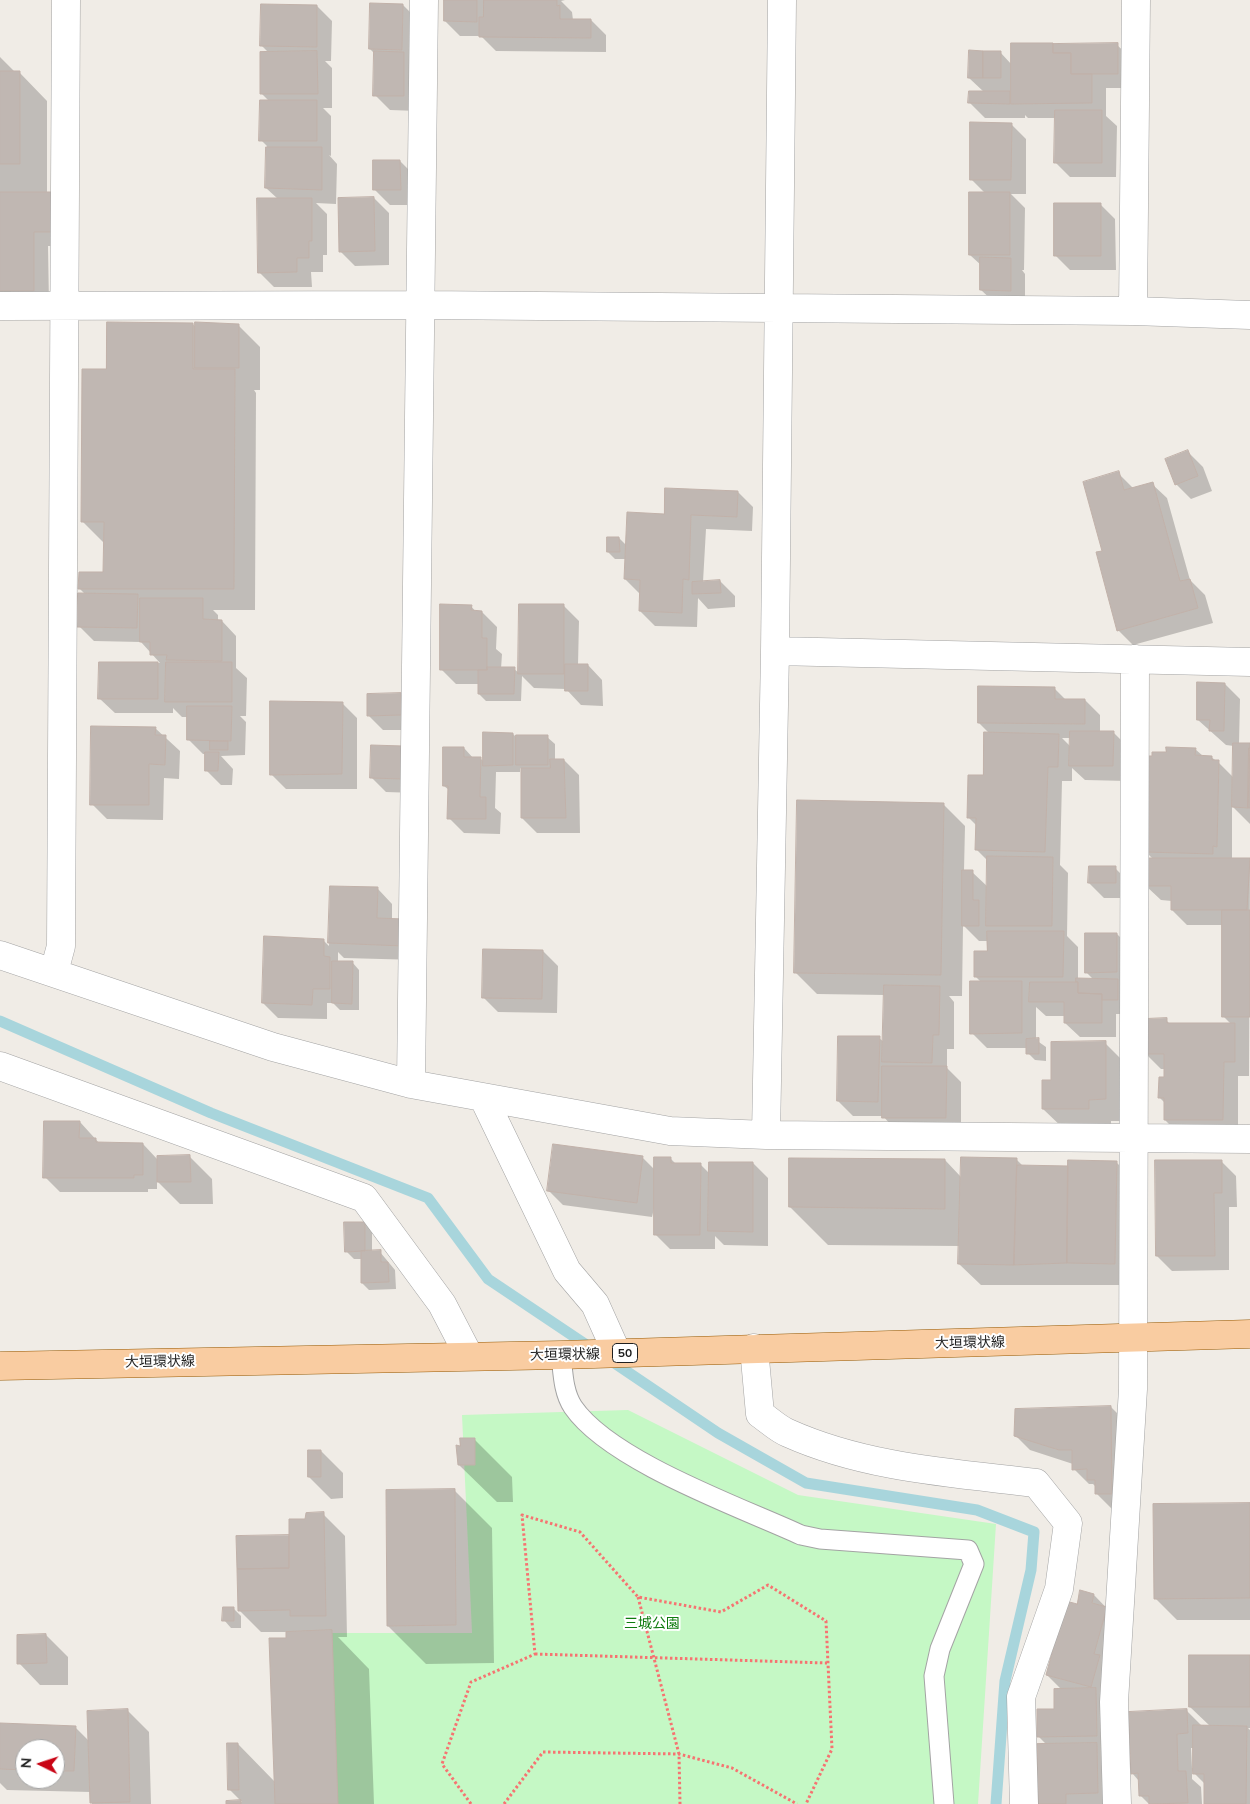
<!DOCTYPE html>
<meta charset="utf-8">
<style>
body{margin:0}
#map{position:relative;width:1250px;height:1804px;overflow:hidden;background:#f0ece6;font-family:Mulish,sans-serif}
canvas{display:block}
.north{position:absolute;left:15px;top:1739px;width:50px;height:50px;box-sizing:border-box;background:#fff;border:1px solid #a5a5a5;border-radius:50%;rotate:274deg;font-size:14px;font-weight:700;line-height:20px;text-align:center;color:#1f1f1f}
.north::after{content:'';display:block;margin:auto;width:18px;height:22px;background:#c90516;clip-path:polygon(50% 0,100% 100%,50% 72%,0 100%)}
</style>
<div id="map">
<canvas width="1250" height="1804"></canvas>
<div class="north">N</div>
</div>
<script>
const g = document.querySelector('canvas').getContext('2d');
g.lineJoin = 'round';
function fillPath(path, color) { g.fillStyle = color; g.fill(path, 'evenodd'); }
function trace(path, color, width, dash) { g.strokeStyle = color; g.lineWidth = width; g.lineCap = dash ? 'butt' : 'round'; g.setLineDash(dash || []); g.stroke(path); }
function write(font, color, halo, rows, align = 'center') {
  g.font = font + ' Mulish,"Noto Sans JP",sans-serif'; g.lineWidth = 4; g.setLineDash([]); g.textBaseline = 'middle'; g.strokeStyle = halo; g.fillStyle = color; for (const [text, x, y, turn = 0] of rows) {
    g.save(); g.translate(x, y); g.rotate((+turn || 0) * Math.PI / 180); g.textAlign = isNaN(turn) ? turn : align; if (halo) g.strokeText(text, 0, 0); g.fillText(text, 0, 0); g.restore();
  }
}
const park = new Path2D(`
 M628,1410l170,85 198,29 -18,280h-646l-7,-171h147l-10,-218z`);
const shadow = new Path2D(`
 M445,0h120l-4,1 11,11 1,8h18l15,15v17l-110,-1 -15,-15h-21l-15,-15z
 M403,5l15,15v91l-28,-1 -15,-15v-41l-5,-5z
 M317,6l15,15 -1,40h-6l7,7v40h-9l8,8v40l-2,-1 8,9 -1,40 -20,-1 11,11v41h-4v17h-12l1,15h-38l-15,-15 19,-73 -12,-11 1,-42 -6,-6 8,-39 -8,-8 8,-40 -8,-8z
 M1117,45l15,14v29h-26v28l11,10 -1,51h-46l-15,-15 1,-44h-28l-3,-3v3h-40l-15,-15 14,-11 -15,-14 31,-26 12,13z
 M0,57l15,15h4l28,29v92l21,53h-20l1,59 -49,1z
 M1011,124l15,15v55h-15l14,14 -1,62h-2l3,4v31l-29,-1 -15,-14 1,-24 -12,-11 15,-62 -14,-14z
 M400,161l15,15v29h-25l-15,-15z
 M374,198l15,15v52l-34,1 -15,-15z
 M1100,204l15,15 1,51h-46l-15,-15z
 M193,324l3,4 42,-3 22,22v43h-6l2,3 -1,217h-42l5,5v6h4l14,15v32l11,10 -1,38h-6l6,6 -1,33 -24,1 12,13 -1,16h-11l-15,-15v-16h-3l-15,-15v-22h-6l-9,-9v5h-58l-15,-14v-36h60l-19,-21 -47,-1 -15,-15 6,-32 -6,-6 26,-14 -1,-31 -22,-22 26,-150z
 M1188,452l15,15 9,24 -21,8 -15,-15z
 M1118,473l15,15 19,-4 15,14 23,82 15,15 8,28 -80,22 -15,-15 -14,-78z
 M738,492l15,15 -1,24 -46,-2 -3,53 17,-1 15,15v11l-27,2 -10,-11 -1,29 -42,-1 -15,-15v-17l-15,-15 1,-20h-11l-7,-7 11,-14 8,8 38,-31z
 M471,606l5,6h6l15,15 -1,22 6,5 -1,15h13l5,4 45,-67 15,15 -1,44h10l14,15 1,26 -22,-1 -15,-16 -32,-1 -12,-12 -1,25h-35l-7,-7v-10h-23l-15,-15z
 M1225,684l15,15 -1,45 11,1v79l-18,-18v53h18l-1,217h-11v59h-58l-15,-15v-17l-5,-5 6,-20v-9h-5l-15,-15 20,-34 5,5 60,-1 -8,-8 1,-91h-37l-15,-15v-9l-11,-1 -15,-14 8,-26 -8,-8 21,-99 28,-4 8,7 8,1 7,5 15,15 1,-31 -8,-1 -28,-25z
 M1054,688l12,12h19l15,15v17h13l15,15v34l-43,-1 -13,-12v13h-10l-2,84 8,8 -1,63 11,11v34h17l-9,-9 31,-38 15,15v65h-16v23h-36l-15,-14v-7h-19l-10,-9v33l10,7v14l-11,-1 -7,-7v-5h-41l-15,-15 9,-51 -6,-6 14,-24v-11h-10l-16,-16 -1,71h-13l5,6v47h-7v19l14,14v51h-63l-15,-17h-30l-15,-15 41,-63 5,4 1,-47 -68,-1 -22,-22 148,-168 22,22 -1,45 8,1 16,15v-26l-11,-11v-24l-8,-8 15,-41 5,-44 -10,-10zM1062,738h9v9z
 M401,694l15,15v21h-33l-15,-15z
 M342,703l15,15v71h-71l-15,-15z
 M155,728l25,23 -1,28 -15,-1 -1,42 -56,-1 -15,-15z
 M513,734l4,4 30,-1 8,7v16h9l15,15 1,58h-43l-15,-15 1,-48 -3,-2v4h-24l-1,36 6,5 -1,21 -36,-1 -15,-15v-28l-5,-4 20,-38 10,11h7l3,3z
 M372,746l44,47 -30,-1 -15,-15z
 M1115,868l15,15v15h-26l-15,-15z
 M331,887l47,2 14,15v16l26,40 -74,-2 -6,-6v10h14l7,8v40h-19l-7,-7h-6v16l-49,-1 -15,-15 60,-63 6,6z
 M543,951l15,15 -1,47 -59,-1 -15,-15z
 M1105,1043l22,22 1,56h-17v9h-46l-22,-21 9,-27z
 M80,1122l20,22h43l15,16 32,-3 22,22 1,25h-33l-23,-23v8h-9v3h-88l-15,-15z
 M642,1157l13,13 15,-12 6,6h24l10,10 43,-11 15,15v68l-44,-1 -9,-9v13h-45l-15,-15v-30l-3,13 -89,-12 -15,-15z
 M1016,1159l7,7 46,2 47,-6 22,22 -1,101h-156l-22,-21v-18l-131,-1 -38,-38 155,-47 16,17z
 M1221,1161l15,15 1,31h-8v63l-57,1 -15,-15z
 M365,1223l7,7v22h8l15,18 1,19 -27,1 -7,-7v-24h-8l-7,-7z
 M1111,1407l15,15 1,86 -15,1 -15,-15 -1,-7 -3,-3h-4l-15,-15 -1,-5 -43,-14 -15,-15z
 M474,1439l38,38 1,25h-16l-38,-37 3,-18z
 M321,1451l22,22v25l-12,1 -22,-22z
 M454,1490l38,38 2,135 -68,1 -38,-38z
 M1250,1504v116h-73l-22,-22z
 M323,1514l22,22 2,101h-9l31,32 5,135h-147v-2h15l-13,-13 9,-45 37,38 12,-143v-7h-26l-22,-22 51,-74 16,-16z
 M1094,1595l27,28 -9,181h-73l8,-59 -9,-9 18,-26 6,-20 -15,-15 31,-69z
 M233,1608l8,8v12h-10l-7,-8z
 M46,1635l22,22v28h-28l-21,-22z
 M1250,1656v72h-2l2,2v74h-45l1,-19 -14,-14v8l9,8 1,17h-53l-9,-9 -1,-14 -7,-8 54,-63 15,15 9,1 -20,-19zM1191,1748h3v20h-2z
 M127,1710l22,22 2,72h-59l-1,-12 -84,-2 -7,-7v-58l75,2 14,14zM25,1749h30v30h-30z`);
const stream = new Path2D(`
 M0,1021l211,92 217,85 60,81 103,69
 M607,1358l111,75 88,50 171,27 57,22 -3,38 -26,111 -9,123`);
const building = new Path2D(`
 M444,0h33v22l-33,-1z
 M484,0h73v6l3,-1v14h31v19l-112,-1v-20h4z
 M370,3l33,1 -1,46 -33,-1z
 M261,4l56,1v42l-57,-1z
 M1011,43h42v10h18v21h21v29l-81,1z
 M1118,43v31h-47v-21h-18v-9z
 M969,50l14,1v27h-15z
 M317,51l1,43h-58v-42z
 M374,51l30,1v44h-31z
 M983,51h18v27h-18z
 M0,71h20v93h-20z
 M969,91h41v13l-42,-1z
 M260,100h57v41h-58z
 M1055,110h47v53h-48z
 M970,122l42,1 -1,57h-41z
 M266,147h56v43l-57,-2z
 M373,160h27l1,30h-28z
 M0,192h53l1,40h-20v59h-34z
 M969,192h41v63h-41z
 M374,197l1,54 -36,1 -1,-54z
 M257,198h55v43h-3v17h-12v14l-39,1z
 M1054,203h47v53h-47z
 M980,257l31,1v33l-31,-1z
 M107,322l86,1v46h42l-1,220h-156l1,-17h24l1,-50h-23l1,-153h24z
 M195,322l44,2v44h-44z
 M1188,450l10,26 -23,9 -10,-26z
 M1119,471l5,19 29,-8 27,99 10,-2 8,29 -81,23 -21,-79 6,-1 -19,-69z
 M665,488l73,3 -1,26 -46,-2 -2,65 -6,-1 -1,34 -43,-2 1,-31 -16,-1 3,-67 37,2z
 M607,537h12l1,15h-13z
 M720,580l1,13 -29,1v-12z
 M78,593l60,1 -1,34 -60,-1z
 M140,598h63v21l19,1v41l-56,-1 1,-5h-17v-13h-10z
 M440,604l32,1 -1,5 11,1v27h5v32h-47z
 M519,604h45v70h-46z
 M99,662h59v37h-60z
 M166,662h66v40h-67z
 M565,664h23v27h-23z
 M487,667h28l-1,27h-36v-24h9z
 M1197,682l28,1 -1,48h-15l1,-11h-13z
 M978,686l77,1v12h30v25l-107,-1z
 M401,693l1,22 -35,1v-22z
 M270,701l73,1 -1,72 -72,1z
 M187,706h45l-1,35 -44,-1z
 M91,726l65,1 -1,8h11l-1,30 -16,-1v41h-59z
 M1070,731h44l-1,35h-44z
 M483,732l30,1v32l-30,1z
 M984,732l75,2 -1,33h-10l-3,85 -70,-2 1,-32h-9l1,-43h15z
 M516,735h32v30h-32z
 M210,741h18v9h-18z
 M1233,743h17l-2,65 -16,-1z
 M371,745l32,1 -1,33 -32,-1z
 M443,747h21v10h17l-1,40h6v22h-39l1,-33h-5z
 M1166,747l30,1 -1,7 17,1v4h7l-2,87 -4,-1v8l-68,-2 2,-96h5v-4h14z
 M1249,748h1v60h-2z
 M205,752h14l-1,19h-13z
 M550,759h14l2,59h-45v-50h29z
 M797,800l147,3 -3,172 -147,-2z
 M987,856l66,1 -1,69h-66z
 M1145,858h105l-3,52h-76v-24h-26z
 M1089,866h27v17h-28z
 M962,870h11v30h6v26h-17z
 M330,886l48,1 -1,31 27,1 -1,27 -75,-3z
 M1222,910h28v107h-28z
 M987,931h77l-1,46h-89v-26h13z
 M1085,933h32v39l-32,1z
 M264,936l60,3v17l6,1v32h-17l-1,16 -50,-2z
 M483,949l60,1 -1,49 -60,-1z
 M332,961h21l-1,43 -20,-1z
 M1076,978l42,1v21h-16v-6l-24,-1v-11h-2z
 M970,981h52v52l-52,1z
 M1030,982h48v11l24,1v29h-38v-21h-35z
 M884,985l56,1 -1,49h-6l-1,28 -50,-1z
 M1167,1018v5h68v39h-11l-1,58h-59v-22h-6l1,-21h5v-23h-19v-35z
 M838,1036h42l-2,66 -41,-1z
 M1039,1038v16h-13v-15z
 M1106,1041v58l-17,1v9h-47v-29h9v-38z
 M882,1066h65l-1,52h-64z
 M44,1121h36l-1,17h17v4l47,1v32h-9v3h-91z
 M553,1144l90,12 -6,47 -90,-12z
 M190,1155l1,27h-34v-26z
 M654,1157h17v6h30l-1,72h-46z
 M961,1157l56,1 -3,107 -56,-1z
 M789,1158l156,1v50l-156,-2z
 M1068,1160l49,1 -2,103 -48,-1z
 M1155,1160h67v33h-8l1,63h-59z
 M709,1162h44v70l-45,-1z
 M1017,1165l51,1 -1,97 -53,2z
 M344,1222h21v29l-20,1z
 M381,1250v12h7l1,20 -28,1v-32z
 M1111,1406l1,88h-17v-14h-8v-11l-15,1v-20h-13l-45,-14 1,-27z
 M460,1438h15v27h-17l-2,-20 4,1z
 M308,1450h13v27h-13z
 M455,1489l1,136 -69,1 -1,-136z
 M1250,1503v95l-96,1 -1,-95z
 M324,1512l2,104h-36v-6l-52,1 -1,-42 52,-1v-49h16l1,-6z
 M289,1535v33l-52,1 -1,-33z
 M1080,1590l14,4 -2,9 15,4 -13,47 6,1 -9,32 -45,-12 20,-74 11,3z
 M223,1607h11v14h-12z
 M332,1630l6,174h-63l-6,-166h17v-6z
 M46,1634l1,29 -30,1v-29z
 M1189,1655h61v52h-61z
 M1096,1688l1,48 -60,1v-28h17v-20z
 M128,1709l2,93 -40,1 -3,-92z
 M1187,1709l1,24 -11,1 1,37h8l2,32 -39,1v-8h-10l-1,-23 -7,1 -3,-62z
 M0,1723l76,3 -2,45h-19v-22h-30v21l-25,-1z
 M1193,1725l54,1 -1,78h-42v-30h-11z
 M227,1743h11l1,47h-11z
 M1097,1743l1,50 -32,1v10h-28l-1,-60z
 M241,1800v4h-15v-3z`);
const path = new Path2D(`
 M638,1597l41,157 1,50
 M535,1654l292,9
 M471,1804l-29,-40 29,-82 64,-28 -13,-139 58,17 58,65 83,15 47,-27 58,36 6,128 -26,55
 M504,1804l39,-52 136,2 53,14 65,36`);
const service = new Path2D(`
 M561,1355c2,17 2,37 12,52 37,54 167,100 228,128l19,4 148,11 6,14 -34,85 -6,27 10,128`);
const minor = new Path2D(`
 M0,306l421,-1 712,6 117,4
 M1133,311l3,-311
 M775,651l475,11
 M0,955l273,92 138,37 259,47 96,4 484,4
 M54,972l7,-26 5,-946
 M0,1066l364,132 78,106 27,52
 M411,1084l13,-1084
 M483,1097l84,174 28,33 22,49
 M766,1135l9,-484 7,-651
 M754,1348l6,66c9,6 18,15 28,19 78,35 165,40 248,50l32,40 -9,66 -38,108 3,107
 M1117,1804l-3,-102 19,-313 2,-730`);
const primary = new Path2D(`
 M0,1366l561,-11 689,-21`);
const shields = [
 [625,1353,25]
];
const shieldNames = [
 ["50",625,1353]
];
const streetNames = [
 ["大垣環状線",970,1343,-1],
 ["大垣環状線",565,1355,-1],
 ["大垣環状線",160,1362,-1]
];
const parkNames = [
 ["三城公園",652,1624]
];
fillPath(park, '#c5f8c5');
fillPath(shadow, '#0003');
trace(stream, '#a8d5dc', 11);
fillPath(building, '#c0b7b2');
trace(building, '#c1b1a9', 1);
trace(service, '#a3a3a3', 21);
trace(minor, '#a3a3a3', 29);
trace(primary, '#975a04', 29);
trace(path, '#f67371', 3, [2.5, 2.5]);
trace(service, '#fff', 19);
trace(minor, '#fff', 28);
trace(primary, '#f9cca1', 28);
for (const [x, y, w] of shields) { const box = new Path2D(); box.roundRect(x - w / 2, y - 9.5, w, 19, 4); g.fillStyle = '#fff'; g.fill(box); trace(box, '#1f1f1f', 1); }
write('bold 12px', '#1f1f1f', null, shieldNames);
write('14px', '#1f1f1f', '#fff', streetNames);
write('14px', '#0f7c0f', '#fff', parkNames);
</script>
